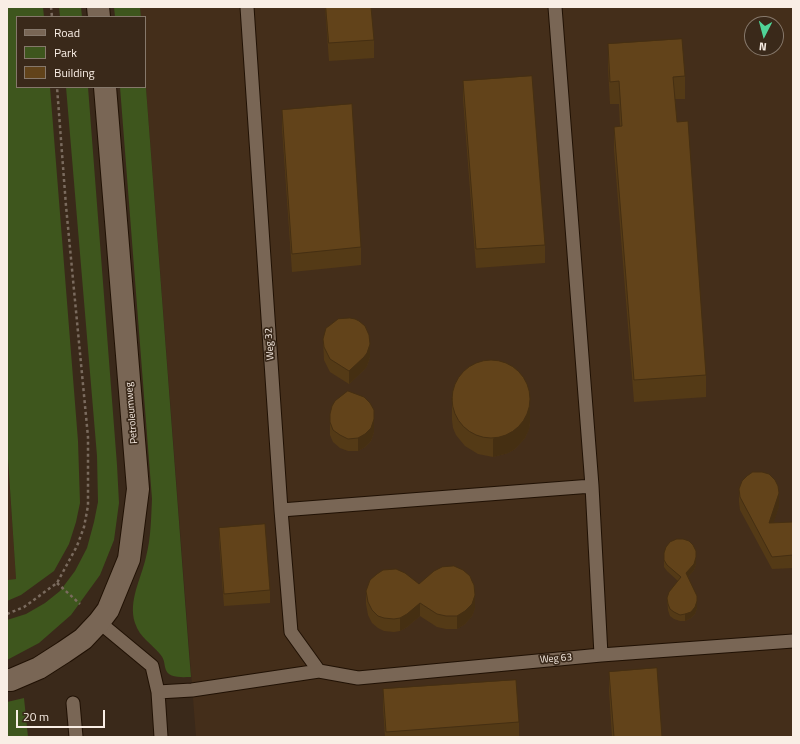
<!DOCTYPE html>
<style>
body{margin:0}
#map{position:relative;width:800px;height:744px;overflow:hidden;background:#3a291a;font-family:"Titillium Web",sans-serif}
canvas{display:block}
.frame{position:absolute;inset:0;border:8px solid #f9eee5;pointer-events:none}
.legend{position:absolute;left:16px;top:16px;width:130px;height:72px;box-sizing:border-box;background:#3a291a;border:1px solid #86786b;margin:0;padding:5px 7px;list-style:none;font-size:12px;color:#f9eee5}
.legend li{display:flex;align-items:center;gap:8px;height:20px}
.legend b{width:20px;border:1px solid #86786b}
.north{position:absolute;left:744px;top:16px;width:40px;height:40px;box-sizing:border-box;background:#3a291a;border:1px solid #86786b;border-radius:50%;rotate:186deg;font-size:11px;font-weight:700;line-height:16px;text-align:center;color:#f9eee5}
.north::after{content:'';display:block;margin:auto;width:14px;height:18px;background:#50d398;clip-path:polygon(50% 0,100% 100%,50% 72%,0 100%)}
.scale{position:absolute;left:16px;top:710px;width:89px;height:18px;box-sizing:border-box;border:2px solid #f9eee5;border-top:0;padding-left:5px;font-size:12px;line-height:14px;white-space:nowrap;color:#f9eee5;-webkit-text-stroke:3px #3a291a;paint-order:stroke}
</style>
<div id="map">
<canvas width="800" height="744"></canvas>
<div class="frame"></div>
<ul class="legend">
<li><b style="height:5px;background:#796655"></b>Road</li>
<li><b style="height:11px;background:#3e561d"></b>Park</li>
<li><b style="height:11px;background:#62431a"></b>Building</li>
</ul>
<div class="north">N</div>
<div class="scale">20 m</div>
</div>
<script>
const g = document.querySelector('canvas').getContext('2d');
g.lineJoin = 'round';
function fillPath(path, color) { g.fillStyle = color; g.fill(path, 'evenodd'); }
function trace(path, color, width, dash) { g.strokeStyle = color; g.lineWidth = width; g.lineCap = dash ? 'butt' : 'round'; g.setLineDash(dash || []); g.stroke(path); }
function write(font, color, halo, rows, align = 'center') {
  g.font = font + ' "Titillium Web",sans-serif'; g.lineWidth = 3.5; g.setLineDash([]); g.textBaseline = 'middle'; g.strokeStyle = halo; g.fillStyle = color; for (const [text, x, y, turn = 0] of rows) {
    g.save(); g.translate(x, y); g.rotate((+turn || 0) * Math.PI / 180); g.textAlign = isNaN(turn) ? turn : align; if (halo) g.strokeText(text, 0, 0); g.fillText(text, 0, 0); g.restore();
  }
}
const built = new Path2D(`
 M140,7h653v730h-597l-51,-662v-58h-4zM752,24h24v24h-24z
 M7,444l9,135 -9,1z`);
const green = new Path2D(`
 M7,7h36l1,10h-27v70h33l28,354 2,62 -4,19 -7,22 -15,27 -33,24 -14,6v-21l9,-1 -9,-135z
 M59,7h22l1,10h-22z
 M114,7h26l1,10h-26z
 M145,75l44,578 2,24c-9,0 -24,2 -26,-10 -1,-6 -1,-8 -5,-13 -9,-11 -20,-16 -25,-31 -7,-22 6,-44 11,-66 5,-19 5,-38 6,-58l-32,-412h25z
 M66,87h22l29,378 2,38 -5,37 -14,35 -29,40 -32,28 -32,17v-40l19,-6 19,-11 15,-12 15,-20 12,-23 7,-26 4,-20 -1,-46z
 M24,698l4,39h-21v-35z`);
const path = new Path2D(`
 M51,7l1,10
 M57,583l23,21
 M7,614l17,-7 33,-24 20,-37 7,-19 4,-21v-69l-22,-231 -9,-119`);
const lane = new Path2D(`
 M247,7l34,503 10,122 28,39
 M555,7l37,479 9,169
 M281,510l311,-24
 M99,622l53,44 6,26 3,45
 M158,692l34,-2 127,-19 39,7 243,-23 192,-14
 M73,703l3,34`);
const street = new Path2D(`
 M98,7l1,10
 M7,680h4l28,-12 25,-16 19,-13 16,-17 9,-12 21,-51 9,-70 -33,-402`);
const wall = new Path2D(`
 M325,7h46l3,33v18l-45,3z
 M608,44l77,32v23h-10l2,23 29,253v22l-72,5 -20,-252v-23l6,-1 -1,-22h-9l-2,-37z
 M463,81l82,164v18l-69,5 -13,-169z
 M282,110l79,137v18l-69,7 -10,-144z
 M323,339l47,18 -3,9 -3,4 -15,14 -19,-12 -6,-12z
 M452,402l78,20 -1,7 -4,9 -10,11 -7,4 -15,4 -15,-3 -13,-8 -9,-11 -3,-7 -1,-8z
 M330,414l44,18 -3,9 -6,6 -7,4h-10l-8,-3 -7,-6 -3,-7z
 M739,489l40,17 -6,17 20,-1v46l-21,1 -32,-59 -1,-8z
 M219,528l51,62v13l-46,3 -5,-65z
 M664,553l32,11 -2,6 -6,7 9,31 -2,6 -4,4 -6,3h-5l-6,-2 -4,-3 -2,-6 -1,-12 11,-17 -11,-10 -3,-4z
 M419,584l56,24 -3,8 -7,8 -8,5h-11l-9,-2 -17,-11 -13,11 -7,4 -6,1 -10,-1 -6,-3 -6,-5 -4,-8 -2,-11v-13z
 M609,672l53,65h-50l-3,-47z
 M383,689l136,33v15h-134l-2,-30z`);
const shadedWall = new Path2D(`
 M370,344v13l-3,9 -3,4 -15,14v-13z
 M530,403v19l-1,7 -4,9 -10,11 -7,4 -15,4v-18z
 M374,419v13l-3,9 -6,6 -7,4v-13z
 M779,493v13l-10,30v-13z
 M696,557v7l-2,6 -8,9v-6z
 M475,595v13l-3,8 -7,8 -8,5v-13z
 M697,601v7l-2,6 -4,4 -6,3v-7z
 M420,603v13l-13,11 -7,4v-13z`);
const building = new Path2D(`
 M326,7h45l3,33 -45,3z
 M682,39l3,37 -12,1 4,45 11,-1 18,254 -72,5 -20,-253 8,-1 -3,-45 -9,1 -2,-38z
 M532,76l13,169 -69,4 -13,-168z
 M352,104l9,143 -69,7 -10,-144z
 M350,318l5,1 4,2 6,5 4,9 1,9 -3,9 -3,4 -15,14 -19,-12 -6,-12 -1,-8 3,-11 3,-2 9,-7z
 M452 399a39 39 0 1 1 78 0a39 39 0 1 1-78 0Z
 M348,391l16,6 6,6 4,7v9l-3,9 -6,6 -7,4 -10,1 -8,-4 -7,-5 -3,-8v-8l2,-8 3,-5z
 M753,472h9l7,2 6,6 3,6 1,7 -10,30 24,-1v33l-21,2 -32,-60 -1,-8 3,-8 5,-5z
 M265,524l5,66 -46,4 -5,-66z
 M677,539h6l6,2 4,4 3,6v6l-2,7 -8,9 11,23v5l-2,6 -4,5 -6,2 -5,1 -6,-3 -4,-3 -2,-5 -1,-6 2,-6 12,-15 -14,-12 -3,-5v-7l2,-6 4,-5z
 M454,566l9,4 7,6 2,5 2,4 1,10 -3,9 -7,7 -8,5h-11l-9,-2 -17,-11 -13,11 -7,4 -6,1 -10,-1 -6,-2 -6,-6 -4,-8 -2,-11 4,-11 7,-6 6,-4 13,-1 9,4 14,11 15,-13 8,-4z
 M657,668l5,69h-48l-5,-65z
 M516,680l3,42 -133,10 -3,-43z`);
const streetNames = [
 ["Weg 32",270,344,-94],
 ["Petroleumweg",132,413,-95],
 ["Weg 63",556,659,-5]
];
fillPath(built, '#442e1a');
fillPath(green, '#3e561d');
trace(lane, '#201104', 15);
trace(street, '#201104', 24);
trace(path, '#7a6b5e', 2.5, [3, 3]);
trace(lane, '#796655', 13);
trace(street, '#796655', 22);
fillPath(wall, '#543a16');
fillPath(shadedWall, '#452f12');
fillPath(building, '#62431a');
trace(building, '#452f12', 1);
write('10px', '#f9eee5', '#3a291a', streetNames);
</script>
